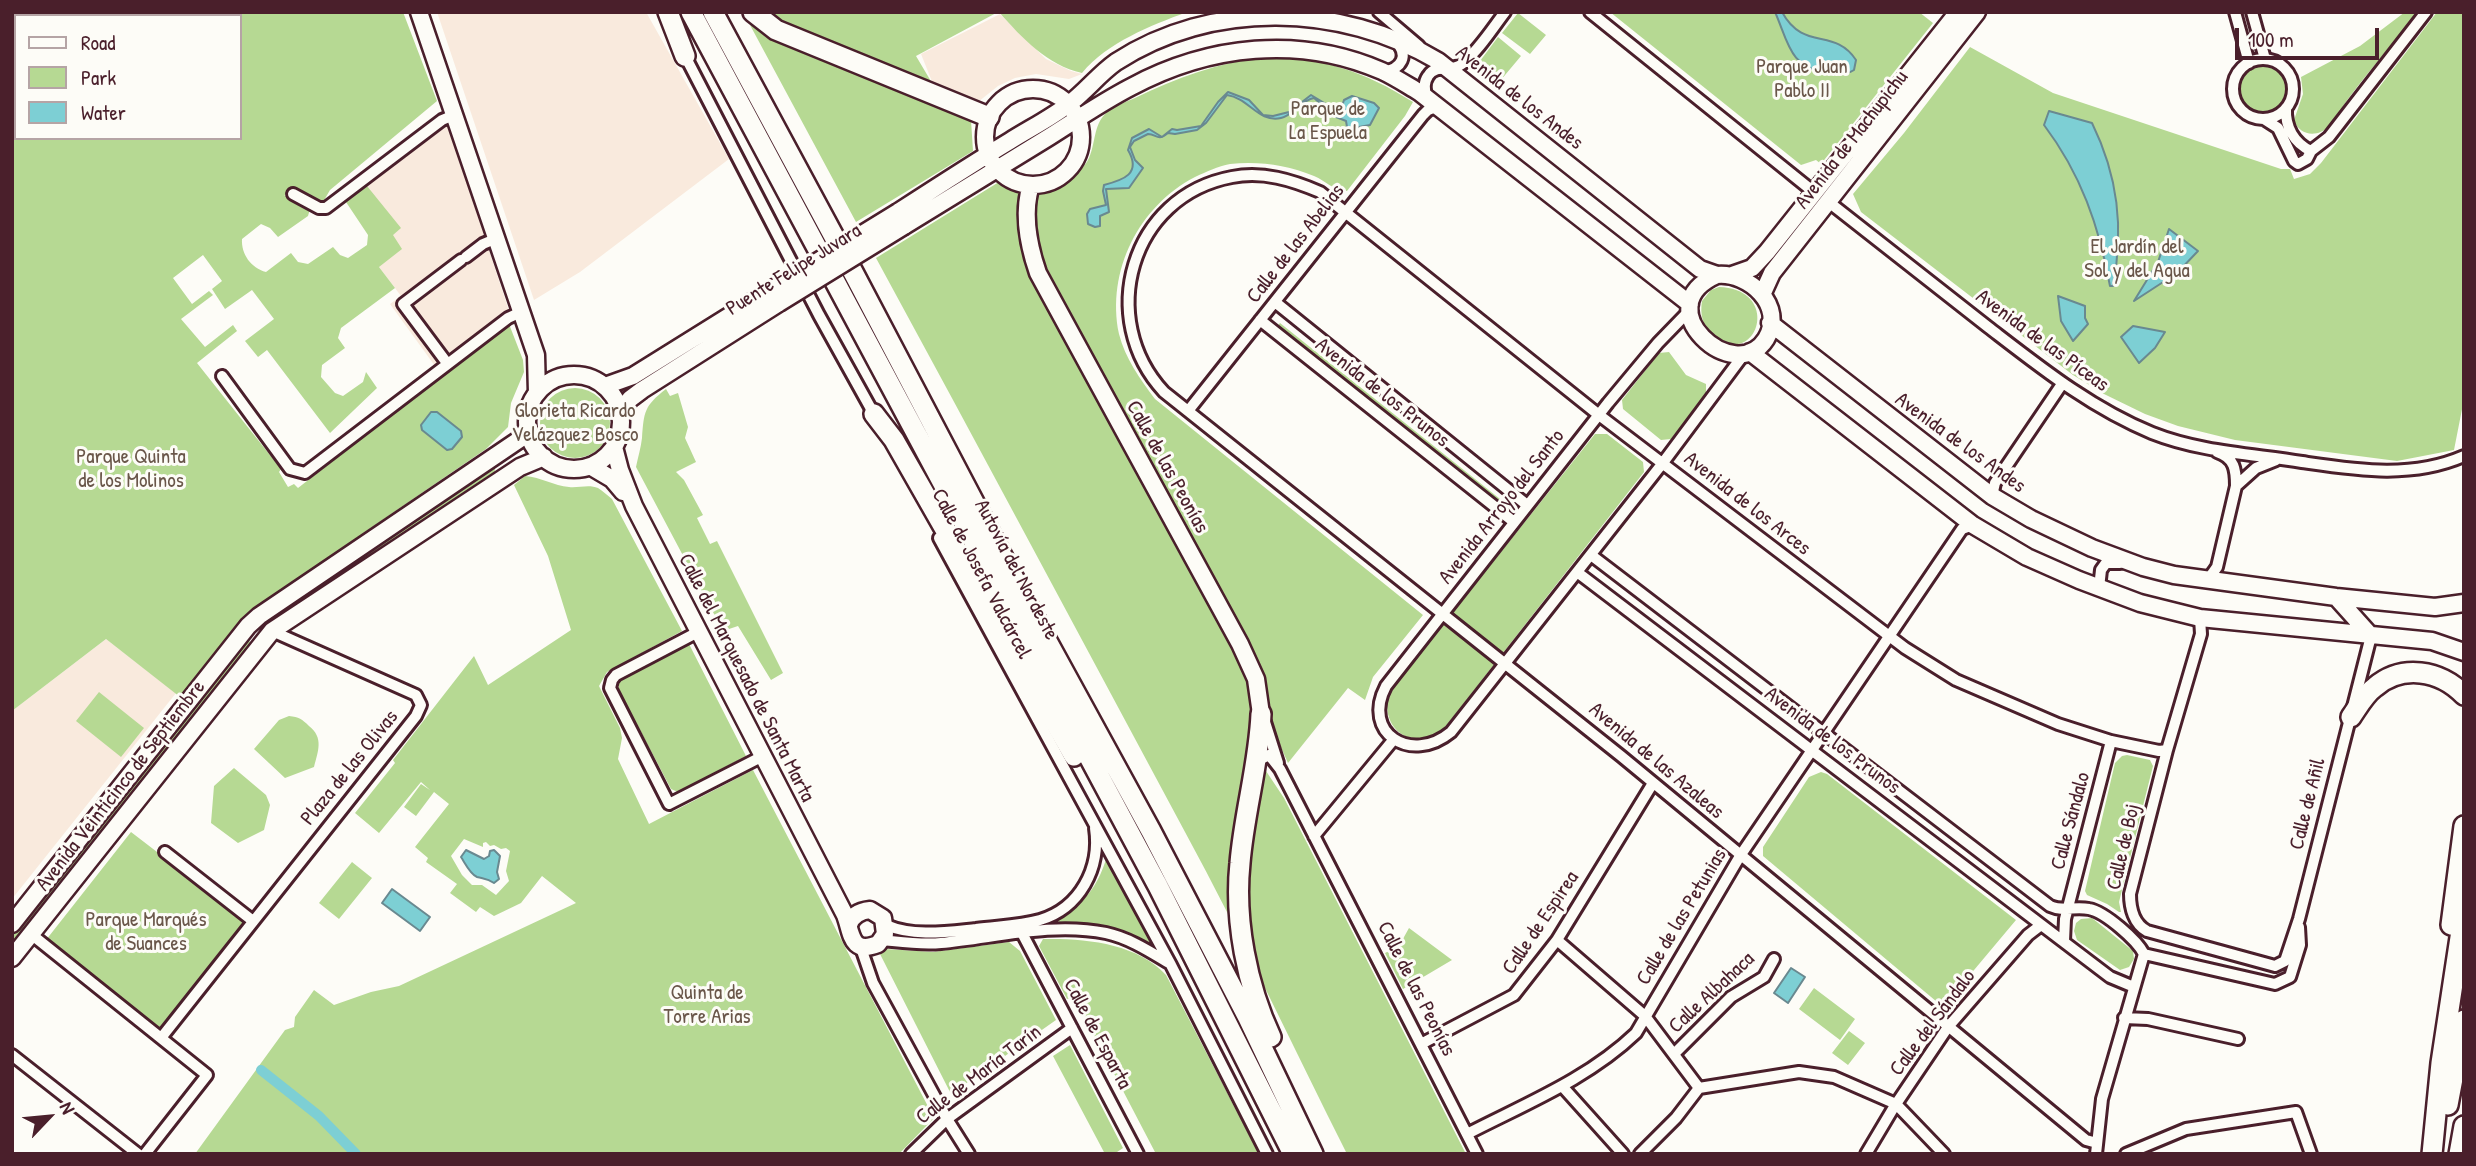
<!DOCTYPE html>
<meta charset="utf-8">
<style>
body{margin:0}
#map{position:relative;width:2476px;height:1166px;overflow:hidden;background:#fdfcf7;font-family:"Patrick Hand",sans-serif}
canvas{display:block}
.frame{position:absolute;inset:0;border:14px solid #4a1f2b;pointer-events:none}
.legend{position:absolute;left:14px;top:14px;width:228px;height:126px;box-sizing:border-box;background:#fdfcf7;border:2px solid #b5a4a5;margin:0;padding:9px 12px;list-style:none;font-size:21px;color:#4a1f2b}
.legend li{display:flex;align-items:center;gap:14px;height:35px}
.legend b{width:35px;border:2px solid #b5a4a5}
.north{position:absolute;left:14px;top:1082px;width:70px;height:70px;-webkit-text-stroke:5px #fdfcf7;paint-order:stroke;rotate:64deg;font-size:19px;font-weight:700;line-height:28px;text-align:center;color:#4a1f2b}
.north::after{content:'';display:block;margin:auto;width:24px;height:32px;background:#4a1f2b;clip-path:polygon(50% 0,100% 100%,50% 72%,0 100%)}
.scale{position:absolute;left:2235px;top:28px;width:144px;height:32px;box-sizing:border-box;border:4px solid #4a1f2b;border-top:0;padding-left:9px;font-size:21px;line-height:24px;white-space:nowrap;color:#4a1f2b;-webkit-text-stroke:5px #fdfcf7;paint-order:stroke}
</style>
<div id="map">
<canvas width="2476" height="1166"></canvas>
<div class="frame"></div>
<ul class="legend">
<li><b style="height:9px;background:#fdfcf7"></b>Road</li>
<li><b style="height:19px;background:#b6d993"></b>Park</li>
<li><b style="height:19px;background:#7dcfd4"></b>Water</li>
</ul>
<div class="north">N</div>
<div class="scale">100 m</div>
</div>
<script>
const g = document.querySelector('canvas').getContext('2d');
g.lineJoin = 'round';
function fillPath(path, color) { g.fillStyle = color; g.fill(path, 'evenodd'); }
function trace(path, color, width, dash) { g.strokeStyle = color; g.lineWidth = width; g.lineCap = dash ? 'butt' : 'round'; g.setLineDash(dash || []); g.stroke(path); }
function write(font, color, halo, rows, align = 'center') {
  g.font = font + ' "Patrick Hand",sans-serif'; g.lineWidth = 6; g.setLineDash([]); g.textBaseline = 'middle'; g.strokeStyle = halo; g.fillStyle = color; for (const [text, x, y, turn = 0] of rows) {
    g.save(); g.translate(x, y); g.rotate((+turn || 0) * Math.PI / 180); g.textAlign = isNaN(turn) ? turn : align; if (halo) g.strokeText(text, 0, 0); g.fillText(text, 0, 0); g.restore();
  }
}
const built = new Path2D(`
 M437,12h209l83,147 -149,113 -46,28z
 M1000,14l46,45 25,12 11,3 -13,5 -33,-5 -21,4 -17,8 -20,16 -45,-18 -12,-30z
 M448,125l61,186 -74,55 -45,-62 11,-8 -22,-29 13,-32 -25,-49z
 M106,639l70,54 -164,206v-188z`);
const green = new Path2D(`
 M12,12h73l3,4h-72v122h224v-122h-2l6,-4h159l34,89 -107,89 -7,12 -24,-8 -15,1 26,14 -2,7 -30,21 -8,-9 -9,-4 -19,15c-1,15 9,29 24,33l25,-19 7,9 10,2 25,-17 7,8 8,3 19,-13 1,-10 -22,-33 21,-16 34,42 -8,7 9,14 -23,18 16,21 -54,40 -3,10 7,10 -23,17 -1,12 14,16 8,3 20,-14 3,-10 11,16 -47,45 -63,-83 -9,7 -13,-16 29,-22 -22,-29 -27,19 -13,-20 10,-8 -19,-26 -30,23 19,26 17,-13 4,4 -32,24 24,28 28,-22 4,6 -40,32 84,106 -2,3 9,15 6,-3 4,4 211,-164 14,36 1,12 -13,31 -3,24 -22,22 -232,159 -74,89 -74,-58 -94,72z
 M762,12h236l-82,44 16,27 -114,-45z
 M999,12h188c-37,14 -79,30 -105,61 -35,-8 -60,-35 -83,-61z
 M1610,12h309l14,11 -112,141 -5,-4 -15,5z
 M2405,12h12c-22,30 -47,57 -69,87 -6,8 -11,20 -19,27 -11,12 -30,10 -35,-6l9,-26 -2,-17 59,-31z
 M2437,12h27v387l-10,51 -57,11 -162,-21 -57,-14 -33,-12 -41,-20 -31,-19 -212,-163 -8,-18 51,-61 66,-86 83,46 228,76h9l4,10 16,-5 11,-11z
 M1518,13l28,22 -16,19 -28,-21z
 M750,25l221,95 2,31 -117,71z
 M1498,37l23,19 -26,31 -13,-11 -5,-11z
 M1263,57c58,0 101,14 150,45l-8,14 -58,75c-13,0 -21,-10 -33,-15 -27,-11 -55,-15 -84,-12 -12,2 -24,8 -35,13 -56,29 -89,94 -76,157 6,24 21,45 36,65l268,216 -50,62 -8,23 -17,-12 -60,75 -13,-29 -15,-70 -217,-403 -6,-24 -1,-44c18,-7 44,-16 53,-35 7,-16 4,-32 17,-45 7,-7 20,-11 29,-15 41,-20 83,-35 128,-41z
 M2238 89a25 25 0 1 1 50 0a25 25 0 1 1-50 0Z
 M1007,177l16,12 3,62 215,414 12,38 9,62 22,33 182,356h-119c-54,-107 -105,-217 -162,-322 -103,-192 -205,-383 -309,-574z
 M1719,287c65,2 37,85 -6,48 -11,-9 -13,-21 -11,-34l9,-11z
 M1280,323l225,180 -2,2 -226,-178z
 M1669,352l17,23 20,9v10l-35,45 -10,1 -38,-31 -1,-9 37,-47z
 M540 423a35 35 0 1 1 70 0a35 35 0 1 1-70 0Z
 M666,389l4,7 8,-3 10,34 -3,11 11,24 -20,10 8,8 19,35 -6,3 13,26 7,-3 66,132 -12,7 -33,-54 -15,5 -87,-164c2,-10 5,-20 6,-29 2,-26 2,-32 24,-49z
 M1595,434h12l36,28 1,10 -201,258c-31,24 -66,-3 -53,-39z
 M491,466l4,3 -1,7 -206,139 -7,-9z
 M525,476c16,1 29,10 44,11 10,1 20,-3 29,1 5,3 9,7 14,11l70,132 -75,41 -8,14 21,42 2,10 -4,21 31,65 104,-54 181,348 -35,36h-704l90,-124 9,-3 1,-10 19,-27 20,15 37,-13 28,-6 177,-83 -34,-27 -21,27 -27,13 -14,-9 -4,5 -26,-19 7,-9 -31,-22 2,-4 -13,-11 34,-43 -15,-12 -18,24 -12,-9 17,-23 9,6 -9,-8 -42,51 -24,-20 40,-50 -2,-3 81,-104 14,29 83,-55 -23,-74 -34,-71zM464,839l19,8v-4l3,-1 4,4 4,-1 7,4 5,-1 4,3 -4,20 3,10 -13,14 -14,-10h-10l-10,-10 -11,-19z
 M248,639l4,6 -240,306v-18l232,-293z
 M689,644l57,112 -68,36 -7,-3 -51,-97 -2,-7 3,-5z
 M99,692l45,36 -23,29 -45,-36z
 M289,716c10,1 13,3 20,10 15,12 9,25 5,41l-29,11 -31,-29 25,-29z
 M2127,755l23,5 3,6 -34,136 2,10h-2l-12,-8 -20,-9 -2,-4 30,-128 7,-7z
 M234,768l32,27 4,10 -6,25 -26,13 -27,-20 3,-37z
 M1821,772l6,2 22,17 167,129 -73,87 -180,-151v-9l46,-70z
 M131,832l116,89 -87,111 -114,-92z
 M1108,853l47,94 -31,-14 -23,-5 -61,-1c38,-18 56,-32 68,-74z
 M352,862l20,16 -33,41 -20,-16z
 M2092,918l41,33 1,8 -5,8 -9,3 -43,-30 -3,-9 2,-8 5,-4z
 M1409,928l43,32 -49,29 -18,-36 14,-7z
 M1043,939c41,-1 94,4 123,36l93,179h-103l-82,-157 -7,2 -28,-53z
 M1009,942l11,9 36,69 -105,74 -71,-140 6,-5 47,3z
 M1814,988l41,31 -15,21 -41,-31z
 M1849,1031l16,12 -17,22 -16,-12z
 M1070,1045l53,103 -9,6h-9l-52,-98z`);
const water = new Path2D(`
 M1775,12h7c22,40 52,15 74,48l-2,10c-8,5 -17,5 -27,3 -38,-5 -39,-32 -52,-61z
 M1228,92l21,8 14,15 10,1 16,-4 22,-17 20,12 8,8 5,-15 8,-4 22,7 5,5 -9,17 -11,2 -7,8 -4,-2 -2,-12 -10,-4 -22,-19c-13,2 -20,17 -33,20 -23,5 -32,-20 -54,-23l-21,28 -9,7 -22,4 -7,-1c-11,9 -11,1 -20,1l-14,7 -4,6 5,13 8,8 -14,20 -23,1 3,23 -9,4v10l-5,1 -7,-3 -1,-10 3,-5 16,-4 -3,-14 1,-6c19,-5 38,-11 24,-35l4,-12 17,-9 13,8 10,-8 5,1 24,-4 17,-24z
 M2049,111l43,12c26,53 32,105 21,163h-3c-11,-60 -29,-112 -66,-161z
 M2169,229l29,22 -21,22 -43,28 24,-39z
 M2058,296l27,10v12l3,6 -15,17 -12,-20z
 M2133,326l32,6 -10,16 -16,15 -18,-26z
 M431,412h6l24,19 1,6 -10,12 -5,1 -25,-20 -1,-5z
 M466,850l18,9 5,-3 1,-5 4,-1 6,6 -3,16 2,7 -5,4c-7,-5 -10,-4 -17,-6 -7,-3 -12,-14 -16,-20z
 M392,889l38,28 -10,14 -38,-28z
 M1791,968l14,9 -17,26 -14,-10z`);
const canal = new Path2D(`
 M261,1070l58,46 37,38`);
const street = new Path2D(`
 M1379,12l40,34
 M1590,12l225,181
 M2235,12l14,51
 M2252,12l13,47
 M683,52l136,263 56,101
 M2233 89a30 30 0 1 1 60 0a30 30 0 1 1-60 0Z
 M1384,72c18,-4 25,-16 12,-31
 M1427,98c-3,-8 -4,-15 1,-22 8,-13 23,-3 34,-12 17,-14 30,-35 43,-52
 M2286,108c-1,19 8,35 25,43
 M2264,119l14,9 16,33 4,3 9,-5 4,-8 18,-14 97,-125
 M293,194l26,14h7l116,-88 12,-5
 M1830,203c53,41 105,83 158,124 52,40 103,81 164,106 48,19 100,21 150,29 55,8 109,17 162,-6
 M466,257l17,-13 12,-5
 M1275,302l252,203
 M1690,310l-32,33 -50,60 -222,283c-25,47 25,79 65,46l211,-268 82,-110
 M1260,320l254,202
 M447,363l-44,-59 58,-44
 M222,376l68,93 15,4 203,-155 13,-6
 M1188,411l235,-296 5,-5 10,-4
 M2217,452c18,6 19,18 19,34
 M1992,496l3,-13 67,-99
 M939,538l232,427 96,189
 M1591,555l459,351c13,6 25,0 39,3 16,3 48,31 55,45
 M1577,572l533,405 24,10
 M2207,581l10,-14 19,-81 20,-18 20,-8
 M2099,588l2,-18 5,-7h14
 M2200,618l1,16 -34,116 -37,144c0,14 4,30 17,37l128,35 10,-5 14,-42 72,-283
 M698,632l-82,43 -4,5 -2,8 59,116 94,-48
 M1265,722l13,41
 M1257,761l12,-6 11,14 197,385
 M1314,836l80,-97
 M165,852l88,69
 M886,925c28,12 60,7 90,4 21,-3 43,-3 64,-9 40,-12 61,-52 55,-92
 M1022,933l116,221
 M31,934l176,141 -62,79
 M882,940c20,2 39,5 59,3 54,-5 111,-21 165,-10 23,5 43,18 63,30
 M1557,940l88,76 54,72 100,-16 35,5 62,27 48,50
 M2064,941l1,-22 46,-178
 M860,945l13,38 18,33 56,103 22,35
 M2144,954l131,30 15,-7 10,-32 -1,-18
 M2124,1018l24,1 90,20
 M161,1038l255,-322 5,-11 -5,-10 -144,-64
 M1421,1044l93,-49 43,-55 96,-157
 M1674,1054l57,-57 33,-20 10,-18
 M12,1055l126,99
 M1562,1086l61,68
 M1467,1134c58,-30 121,-55 169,-101l104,-177 222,-327 11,-4
 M2097,1143l-11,-3 -465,-384 -457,-364c-68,-73 -34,-196 68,-215 31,-6 60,3 88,15l279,223 306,233 51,32 102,44 53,17 48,10 8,-1
 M911,1154l36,-35 125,-91
 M1640,1154l36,-36 23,-30
 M1866,1154l28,-47 54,-80 80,-92 13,-10
 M2096,1154l6,-55 42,-145
 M2126,1154l60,-25 110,-17 15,42`);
const secondary = new Path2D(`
 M419,12l117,343 1,38
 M985 137a48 48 0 1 1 96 0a48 48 0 1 1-96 0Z
 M1031,185c-9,28 -2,62 7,88l202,371 16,35 5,35
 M898,212c37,-24 74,-48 112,-71 19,-12 41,-23 59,-37 17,-13 30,-30 47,-42 95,-62 225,-59 322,-1l262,208 17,6
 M904,226c48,-30 97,-59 145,-89 27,-17 53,-35 82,-50 78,-42 169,-52 251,-16 13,6 25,14 37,21l271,212
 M1717,275c32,-3 69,31 49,64 -31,49 -122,-32 -49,-64z
 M1732,275l20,-7 15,-16 191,-240
 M1762,295l10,-22 205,-261
 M1770,323l222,173 39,23 61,29 51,19 31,8 162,22 99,10 29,-4
 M1750,352l223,173 54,32 52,23 61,23 60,15 232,23 32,11
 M527 422a47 47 0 1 1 94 0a47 47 0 1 1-94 0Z
 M605,386l28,-10 138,-86
 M620,414l10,-15 12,-9 137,-87
 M614,447l6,23 14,36 211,409c7,18 5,40 33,29l7,-10 -2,-16 -13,-8c-10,1 -18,5 -21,15
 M590,466l22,13 11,13
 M2336,597l35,39
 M12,924l236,-298 11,-10 270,-183
 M12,958l260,-327 248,-164 24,-10`);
const highway = new Path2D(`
 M668,12l17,44
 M691,12l467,874 135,268
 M713,12l140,260 188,358 110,201 97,187 65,136
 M753,12l23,18 213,87
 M874,414l20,26 180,316
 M1261,714c-2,50 -17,99 -21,149 -6,57 7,123 31,174
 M2351,717c7,-10 14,-23 24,-30 27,-23 65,-17 89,8
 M2451,925l13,-99
 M2448,1105l16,-85
 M2432,1154l9,-91 23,-152
 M2459,1154l5,-28`);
const secondaryBridge = new Path2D(`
 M771,290l127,-78
 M779,303l125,-77`);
const parkNames = [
 ["Parque Juan",1802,67],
 ["Pablo II",1802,91],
 ["Parque de",1328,109],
 ["La Espuela",1328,133],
 ["El Jardín del",2137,247],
 ["Sol y del Agua",2137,271],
 ["Glorieta Ricardo",575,411],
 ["Velázquez Bosco",575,435],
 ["Parque Quinta",131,457],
 ["de los Molinos",131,481],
 ["Parque Marqués",146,920],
 ["de Suances",146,944],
 ["Quinta de",707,993],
 ["Torre Arias",707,1017]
];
const streetNames = [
 ["Avenida de los Andes",1519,98,38],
 ["Avenida de Machupichu",1852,140,-52],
 ["Calle de las Abelias",1296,244,-52],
 ["Puente Felipe Juvara",794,270,-32],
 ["Avenida de las Píceas",2042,341,36],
 ["Avenida de los Prunos",1382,393,38],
 ["Avenida de los Andes",1960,443,36],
 ["Calle de las Peonías",1167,467,61],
 ["Avenida de los Arces",1747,504,38],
 ["Avenida Arroyo del Santo",1502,507,-52],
 ["Autovía del Nordeste",1016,570,62],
 ["Calle de Josefa Valcárcel",981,574,62],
 ["Calle del Marquesado de Santa Marta",746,678,63],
 ["Avenida de los Prunos",1832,741,37],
 ["Avenida de las Azaleas",1656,761,40],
 ["Plaza de las Olivas",350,768,-51],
 ["Avenida Veinticinco de Septiembre",121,786,-52],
 ["Calle de Añil",2308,804,-76],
 ["Calle Sándalo",2071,821,-75],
 ["Calle de Boj",2124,847,-77],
 ["Calle de las Petunias",1682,917,-59],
 ["Calle de Espirea",1541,923,-56],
 ["Calle de las Peonías",1416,989,63],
 ["Calle Albahaca",1712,993,-43],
 ["Calle del Sándalo",1933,1023,-53],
 ["Calle de Esparta",1097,1034,62],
 ["Calle de María Tarín",979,1075,-37]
];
fillPath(built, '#f9eadd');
fillPath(green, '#b6d993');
fillPath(water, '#7dcfd4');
trace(water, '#698990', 2);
trace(canal, '#7dcfd4', 10);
trace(street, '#4a1f2b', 16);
trace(secondary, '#4a1f2b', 21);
trace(highway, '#4a1f2b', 24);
trace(street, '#fdfcf7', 10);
trace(secondary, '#fdfcf7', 16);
trace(highway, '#fdfcf7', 19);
trace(secondaryBridge, '#4a1f2b', 21, []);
trace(secondaryBridge, '#fdfcf7', 16);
write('21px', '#6a574a', '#fdfcf7', parkNames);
write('21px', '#4a1f2b', '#fdfcf7', streetNames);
</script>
